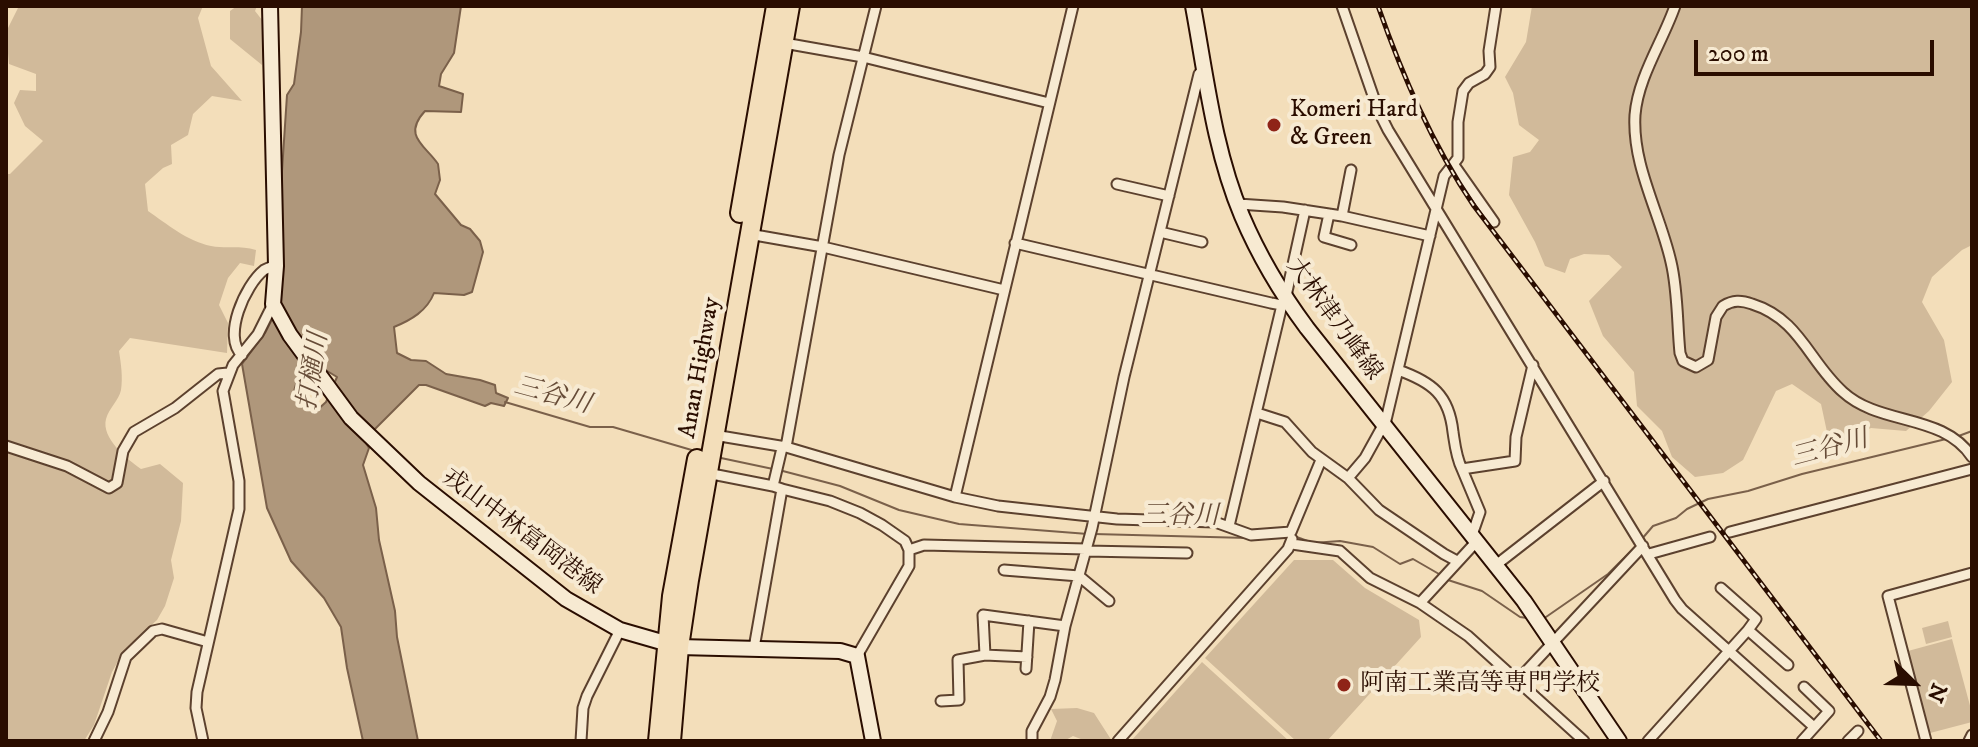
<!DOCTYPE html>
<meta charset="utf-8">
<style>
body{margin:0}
#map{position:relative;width:1978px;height:747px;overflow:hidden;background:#f3deba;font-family:"IM FELL DW Pica",serif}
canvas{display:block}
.frame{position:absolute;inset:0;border:8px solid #2a0d00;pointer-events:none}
.north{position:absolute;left:1874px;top:643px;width:80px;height:80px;-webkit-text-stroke:6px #f7ead2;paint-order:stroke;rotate:113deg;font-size:22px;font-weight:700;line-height:32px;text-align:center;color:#2a0d00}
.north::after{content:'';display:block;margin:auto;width:28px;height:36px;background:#2a0d00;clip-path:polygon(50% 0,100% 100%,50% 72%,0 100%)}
.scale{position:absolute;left:1694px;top:40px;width:240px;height:36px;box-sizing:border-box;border:4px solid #2a0d00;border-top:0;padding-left:10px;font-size:24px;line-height:28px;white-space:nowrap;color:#2a0d00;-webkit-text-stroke:6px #f7ead2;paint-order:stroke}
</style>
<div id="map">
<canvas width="1978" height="747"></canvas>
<div class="frame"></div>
<div class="north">N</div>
<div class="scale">200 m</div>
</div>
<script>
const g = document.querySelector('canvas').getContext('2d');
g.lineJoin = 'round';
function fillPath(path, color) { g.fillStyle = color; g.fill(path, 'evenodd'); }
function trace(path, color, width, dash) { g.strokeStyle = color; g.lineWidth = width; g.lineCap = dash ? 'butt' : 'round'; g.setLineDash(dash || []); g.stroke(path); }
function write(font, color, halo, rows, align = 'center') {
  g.font = font + ' "IM FELL DW Pica","Noto Serif JP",serif'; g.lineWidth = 8; g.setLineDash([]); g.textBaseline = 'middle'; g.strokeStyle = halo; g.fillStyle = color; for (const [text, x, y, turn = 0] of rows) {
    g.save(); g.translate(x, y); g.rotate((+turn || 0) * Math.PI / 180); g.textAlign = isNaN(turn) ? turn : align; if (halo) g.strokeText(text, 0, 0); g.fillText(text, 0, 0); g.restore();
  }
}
const green = new Path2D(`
 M203,6l-5,12 13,48 31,35 -30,-5 -19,18 -5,21 -17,10 1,19 -9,4 -18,16 3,27c19,13 39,30 63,35 15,3 29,-1 45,4l-2,16 -14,-3 -12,15 -9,27 9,18 -1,30 -97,-15 -11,13c2,13 4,26 2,39 -2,10 -12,18 -15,29 -5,19 21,40 35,50l19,-5 23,19 -2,38 -10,39 3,18 -9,28 -8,14 -32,29 -13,23 -18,53 -10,16h-78v-567h4l33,-33 -18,-15 -11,-23 6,-13 16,1v-17l-27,-10 -3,-32 13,-26z
 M237,6h20l-2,5 11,14 -4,40 -32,-26v-28z
 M1532,6h440v239l-10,5 -30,27 -10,25 22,38 8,42 -23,29 -23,20 -35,-3 -25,13 -19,-9 -6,-28 -29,-20 -16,7 -33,69 -20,13 -28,4 -23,-20 -10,-26 -25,-25 -3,-34 -31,-36 -14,-35 33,-34 -13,-12 -25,-1 -14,5 -5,14 -20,-7 -10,-24 -26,-47 4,-38 17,-5 9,-12 -20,-15 -6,-32 -8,-16 21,-35z
 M1294,560h39l32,28 54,32 2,17 -94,104h-31l-91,-83z
 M1948,621l4,16 -26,7 -4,-16z
 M1952,639l20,74v9l-42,11 -22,-82z
 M1202,662l87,79h-158z
 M1077,708l17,5 18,28h-26l-13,-5 -9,5h-14l7,-20 -6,-12z`);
const water = new Path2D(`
 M302,6h159l-7,47 -13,21 -2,12 24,8 -2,18 -36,-1c-23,25 0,34 13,53l2,16 -5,14 26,31 9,4 10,12 3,11 -11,40 -8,3 -30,-2c-7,18 -23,27 -40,34l3,26 14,7 15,1 20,13 34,6 15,5 1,8 12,5 -4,8 -13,-3 -6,3 -59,-21h-7l-47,47 -6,11 3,5 -6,17 13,43 3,32 16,71 2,26 21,104h-55l-16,-73 -6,-41 -17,-29 -33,-37 -24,-53 -25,-144 23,-31 15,-30 2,-132 5,-76 7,-11 7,-52zM319,366l18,11 -11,25 -12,11 -14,-10 -6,-9c1,-15 10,-24 25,-28z`);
const stream = new Path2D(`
 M505,402l85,25h23l82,24
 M1956,437l16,-6
 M721,458l52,11
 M779,470l61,16 59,24 60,14 129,10
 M1094,534l154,4
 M1294,536l19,7 27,-2 33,6 27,17 13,-5 26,15
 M1641,540l12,-14 23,-8 11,-9 21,-10 40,-8 54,-17 144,-35
 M1448,580l34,11 38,26 7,1
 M1541,618l5,-1 62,-43 29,-29`);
const street = new Path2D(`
 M1342,6l36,104 10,20 287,470 7,9 132,118
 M1675,6c-12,35 -37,71 -40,109 -3,51 25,98 36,147 7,29 6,61 9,91l3,8 13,6 12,-7 8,-43 7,-11c10,-6 18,-6 29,-2 48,15 57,58 91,88 37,34 100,21 129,65
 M784,43l79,14 186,46
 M1454,165l40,57
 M1117,184l52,12
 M1238,204l45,3 59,9 88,20
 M1329,214l-5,23 27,8
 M1342,216l9,-46
 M1160,232l42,10
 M749,234l74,13 181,43
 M1015,243l256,60 11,2 5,-5
 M1286,296l19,-86
 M242,355c-20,-18 3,-70 22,-85 2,-1 9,-4 12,-4
 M1398,370c34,12 51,25 55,62 2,13 3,25 9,37
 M1257,413l28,9 27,30 36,26 31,32 65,44 13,7
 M714,435l72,12 169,50 43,9 119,13 98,3 36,13 40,-3 30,-72
 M6,446l61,20 42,22 8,-5 6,-32 11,-19 41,-24 43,-34 10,-1
 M786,447l53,-292 37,-149
 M707,473l66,13 9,-38
 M1348,478l17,-20 21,-38 58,-244 14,-18v-36l5,-31 6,-8 16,-9 5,-7 -1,-16 7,-45
 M782,489l48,12 30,12 22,12 23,16 4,9v16l-52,90
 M955,497l118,-491
 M1229,526l53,-221
 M1730,532l242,-63
 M1472,535l8,-23 -18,-43 53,-8 1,-24 17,-72
 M1292,544l48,7 30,27 50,25 48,33 116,105
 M909,550l15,-5 162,4
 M1086,551l101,2
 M1649,554l61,-17
 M1496,565l108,-84
 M1004,570l75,6 30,25
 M1721,588l35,31 -8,11
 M1420,603l57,-62
 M754,648l28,-159 -9,-3
 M985,655l-2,-40 82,11
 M1026,669l3,-48
 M1518,680l125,-134
 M941,701l18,-1 -1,-40 27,-5 42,2
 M94,741l14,-29 18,-55 27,-26 9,-2 46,13
 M203,741l-7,-33 1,-16 42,-183v-28l-16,-90 10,-26 25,-31 15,-30
 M581,741l2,-33 4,-12 33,-66
 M1032,741v-10l18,-34 5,-17 10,-54 27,-98 32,-151 75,-303 5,-5
 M1118,741l170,-192 4,-10
 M1648,741l100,-111 40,35
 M1802,741l27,-30 -25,-24
 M1848,741l10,-10
 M1926,741l-38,-145 84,-23
 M1969,741l3,-6`);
const secondary = new Path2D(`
 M270,6l6,260 -3,38 17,31 61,83 68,65 147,116 54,31 59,17 161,4 17,5 16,85
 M1193,6c13,70 21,144 49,210 17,40 39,77 65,112l217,273 95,140`);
const highway = new Path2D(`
 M740,213l36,-207
 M658,741l14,-145 25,-137
 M671,741l8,-94 10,-67 101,-574`);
const rail = new Path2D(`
 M1378,6c25,71 54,138 96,200l407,535`);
const markers = [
 [1274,125,8,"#8f2418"],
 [1344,685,8,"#8f2418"]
];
const poiNames = [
 ["Komeri Hard",1290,111],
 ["& Green",1290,139],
 ["阿南工業高等専門学校",1360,685]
];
const streetNames = [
 ["大林津乃峰線",1333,320,54],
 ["Anan Highway",701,368,-80],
 ["戎山中林富岡港線",521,533,37]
];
const waterNames = [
 ["打樋川",315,372,-81],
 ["三谷川",552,397,15],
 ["三谷川",1830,450,-15],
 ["三谷川",1180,518]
];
fillPath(green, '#d1ba9a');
fillPath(water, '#af977b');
trace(water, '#7a604a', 2);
trace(stream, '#7a604a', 2);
trace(street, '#5c412e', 13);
trace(secondary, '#2a0d00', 18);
trace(highway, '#2a0d00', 22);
trace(street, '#f7ead2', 9);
trace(secondary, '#f7ead2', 14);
trace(highway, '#f3deba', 18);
trace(rail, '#2a0d00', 5);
trace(rail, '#f7ead2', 2, [6]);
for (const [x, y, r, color] of markers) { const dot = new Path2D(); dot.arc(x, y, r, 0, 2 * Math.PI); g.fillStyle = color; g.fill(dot); trace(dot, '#f7ead2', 3); }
write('24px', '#2a0d00', '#f7ead2', poiNames, 'left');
write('24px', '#2a0d00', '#f7ead2', streetNames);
write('italic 26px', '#664b37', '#f7ead2', waterNames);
</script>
